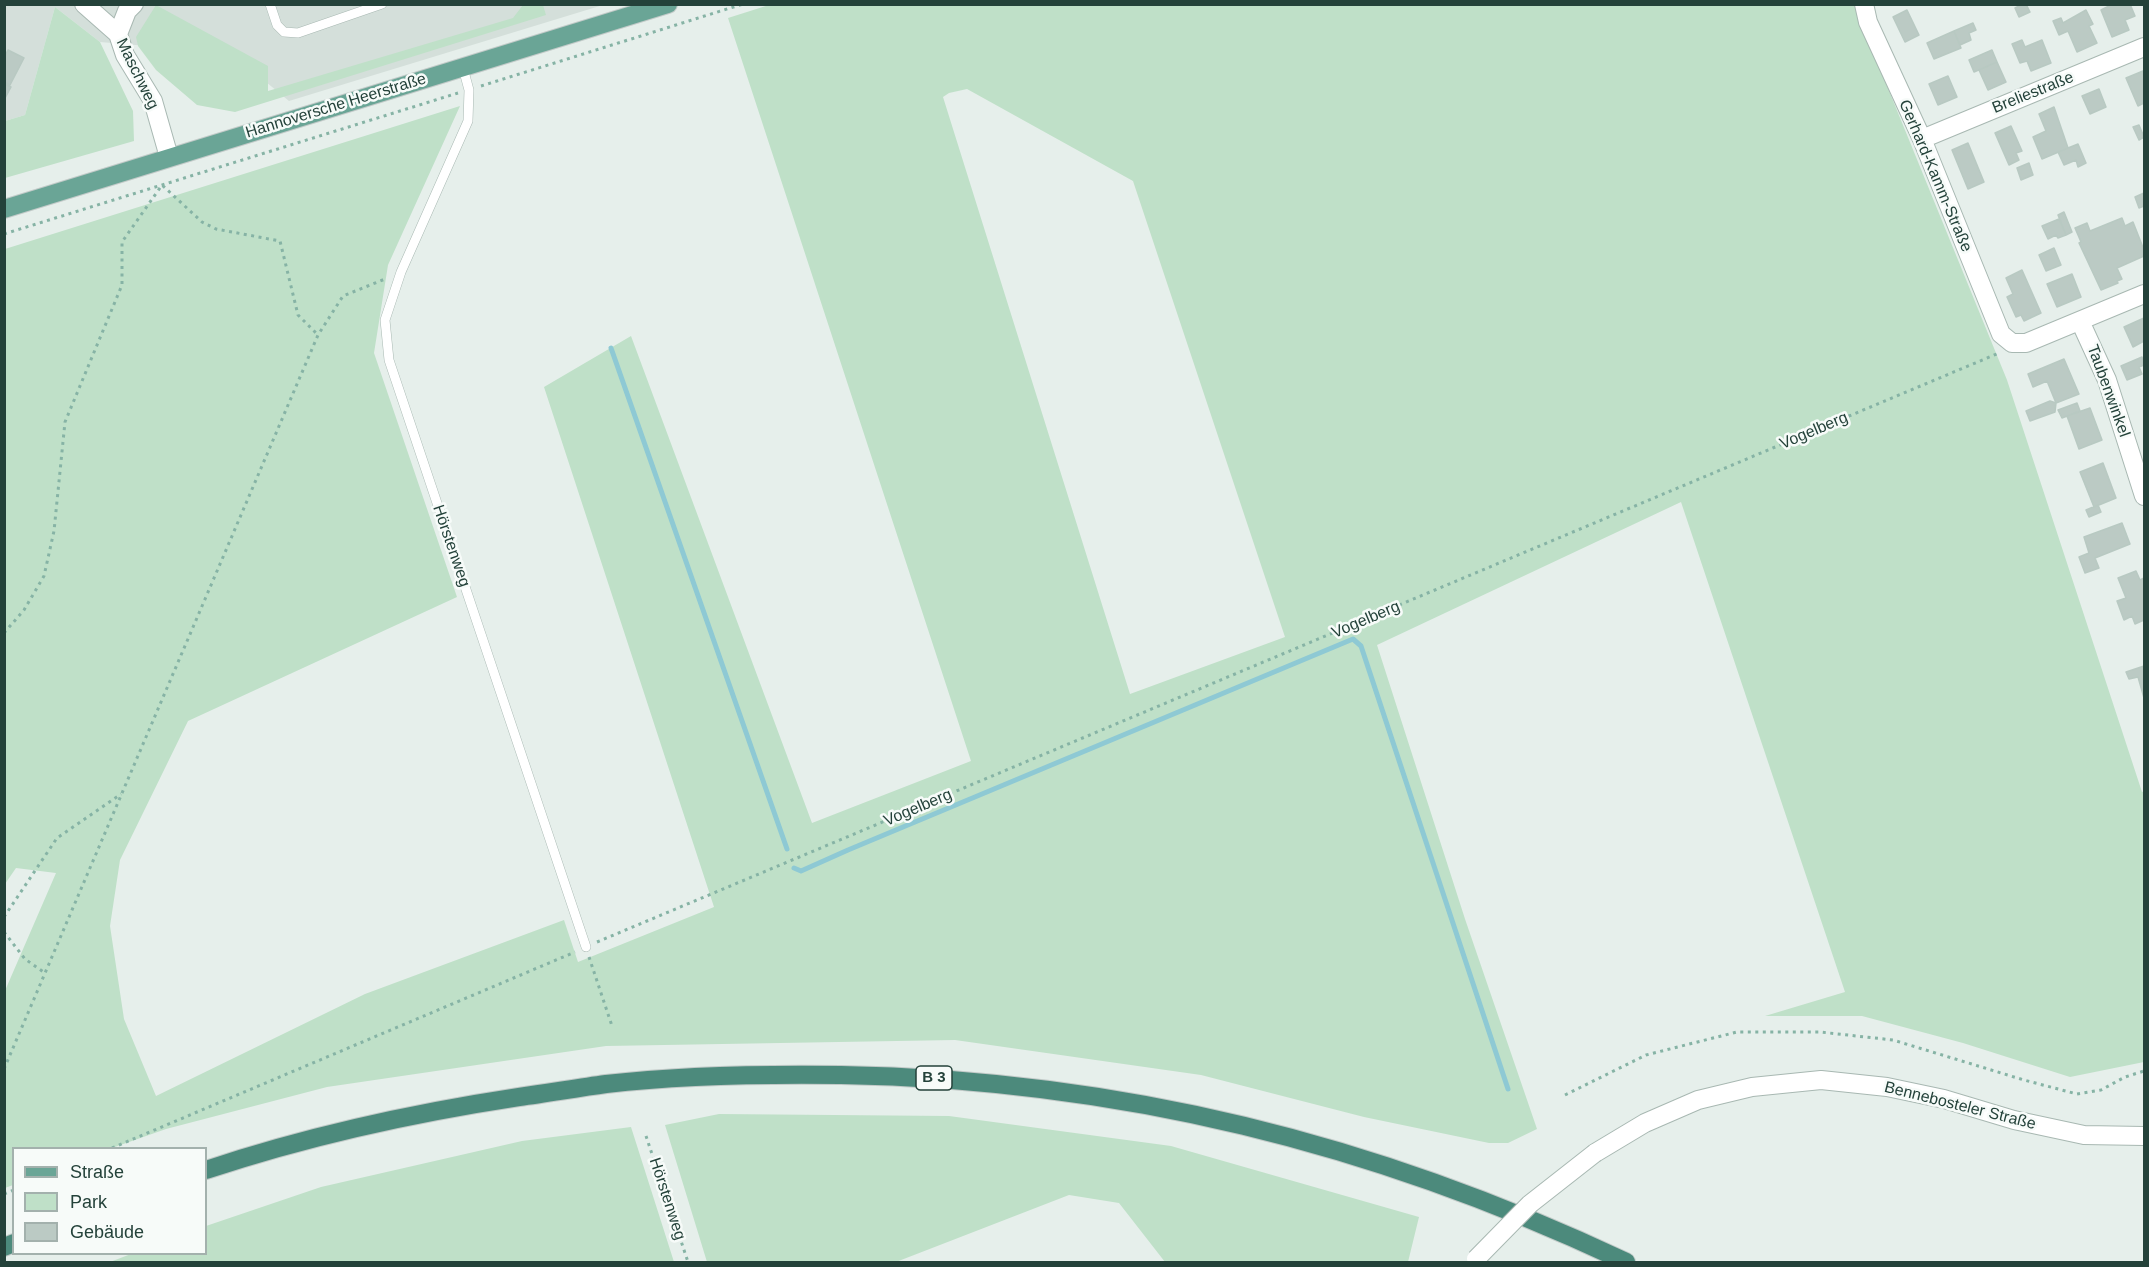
<!DOCTYPE html>
<meta charset="utf-8">
<style>
body{margin:0}
#map{position:relative;width:2149px;height:1267px;overflow:hidden;background:#e6efeb;font-family:Helvetica,sans-serif}
canvas{display:block}
.frame{position:absolute;inset:0;border:6px solid #24423a;pointer-events:none}
.legend{position:absolute;left:12px;top:1147px;width:195px;height:108px;box-sizing:border-box;background:#f7fbf9;border:2px solid #a3b1ad;margin:0;padding:8px 10px;list-style:none;font-size:18px;color:#24423a}
.legend li{display:flex;align-items:center;gap:12px;height:30px}
.legend b{width:30px;border:2px solid #a3b1ad}
</style>
<div id="map">
<canvas width="2149" height="1267"></canvas>
<div class="frame"></div>
<ul class="legend">
<li><b style="height:8px;background:#6aa596"></b>Straße</li>
<li><b style="height:16px;background:#bfe0c8"></b>Park</li>
<li><b style="height:16px;background:#bbcac4"></b>Gebäude</li>
</ul>
</div>
<script>
const g = document.querySelector('canvas').getContext('2d');
g.lineJoin = 'round';
function fillPath(path, color) { g.fillStyle = color; g.fill(path, 'evenodd'); }
function trace(path, color, width, dash) { g.strokeStyle = color; g.lineWidth = width; g.lineCap = dash ? 'butt' : 'round'; g.setLineDash(dash || []); g.stroke(path); }
function write(font, color, halo, rows, align = 'center') {
  g.font = font + ' Helvetica,sans-serif'; g.lineWidth = 5; g.setLineDash([]); g.textBaseline = 'middle'; g.strokeStyle = halo; g.fillStyle = color; for (const [text, x, y, turn = 0] of rows) {
    g.save(); g.translate(x, y); g.rotate((+turn || 0) * Math.PI / 180); g.textAlign = isNaN(turn) ? turn : align; if (halo) g.strokeText(text, 0, 0); g.fillText(text, 0, 0); g.restore();
  }
}
const built = new Path2D(`
 M5,5h598l-314,96 -58,-48 -131,-11 -45,-35 -30,108 -20,6z`);
const green = new Path2D(`
 M156,5l112,61v25l245,-73 10,-13h20l3,10 -311,97 -38,-7 -41,-35 -18,-24 -2,-9z
 M769,5h1085l153,375 135,412 2,-1v271l-74,15 -107,-34 -101,-27h-97l80,-24 -164,-490 -304,143 88,274 72,210 -29,14h-19l-125,-26 -163,-42 -246,-35 -349,6 -279,41 -161,42 -54,19h-98l-1,37 -8,3 -1,-195 52,-120 -40,-5 -11,16v-635l455,-143 -72,159 -14,88 83,244 -269,124 -68,139 -10,66 14,93 32,77 209,-102 199,-74 14,42 136,-55 -170,-520 87,-51 181,487 159,-62 -243,-743zM967,89l166,92 152,456 -155,57 -187,-597 6,-4z
 M55,7l45,35 33,69 1,30 -129,37v-57l20,-6z
 M719,1114l230,2 222,30 248,71 -11,45h-243l-46,-59 -50,-8 -173,67h-189l-42,-137z
 M631,1127l43,135h-564l21,-8h75v-28l115,-39 201,-46z`);
const stream = new Path2D(`
 M611,348l176,501
 M794,868l7,3 47,-21 505,-211 8,7 147,443`);
const building = new Path2D(`
 M2023,4h3l4,8 -11,5 -4,-9z
 M2113,4h17l5,12 -10,4 4,10 -17,7 -11,-27z
 M1907,10l12,25 -14,7 -12,-25z
 M2086,10l7,14 -4,2 8,17 -20,9 -9,-21 -9,4 -6,-14 8,-3 2,5z
 M1973,23l3,7 -7,3 2,7 -11,5 -6,-14z
 M1954,31l7,17 -27,11 -7,-16z
 M2022,40l3,7 17,-7 9,23 -20,8 -4,-10 -7,2 -8,-19z
 M8,50l16,8 -14,27 -6,-3v-25z
 M1992,50l5,12 -23,10 -5,-12z
 M1997,62l9,20 -18,8 -9,-20z
 M2143,71l1,5v27l-6,3 -12,-28z
 M1948,76l9,21 -19,8 -9,-21z
 M4,84l7,3 -7,13z
 M2099,89l7,18 -16,7 -8,-18z
 M2054,107l14,41 -26,11 -9,-22 13,-6 -7,-17z
 M2139,125l5,12 -5,3 -6,-13z
 M2011,126l11,25 -6,2 3,7 -10,5 -14,-32z
 M1968,143l16,39 -16,7 -16,-39z
 M2078,144l8,19 -8,4 -2,-7 -12,5 -6,-13z
 M2029,163l4,12 -12,5 -4,-12z
 M2144,193v13l-5,2 -4,-11z
 M2064,212l8,20 -6,3 -8,-20z
 M2122,218l3,8 8,-4 11,28v6l-27,12 5,11 -5,2 1,2 -17,7 -22,-47 2,-1 -6,-14 12,-5 3,8z
 M2059,219l7,16 -8,3 -2,-3 -8,4 -6,-13z
 M2054,248l7,17 -15,6 -7,-16z
 M2022,270l19,43 -17,8 -3,-6 -5,2 -9,-20 6,-3 -7,-16z
 M2072,274l9,23 -24,10 -10,-23z
 M2144,318v23l-11,6 -9,-20z
 M2142,357l2,8 -5,2 3,7 -15,6 -6,-14z
 M2064,359l15,35 -23,9 -9,-22 -14,6 -5,-13z
 M2050,401l6,2 -1,9 -25,9 -4,-10z
 M2077,403l3,8 -18,7 -4,-8z
 M2090,408l12,32 -23,9 -12,-33z
 M2103,463l13,35 -22,9 -14,-35z
 M2098,505l3,7 -12,5 -3,-7z
 M2122,523l8,21 -35,14 4,10 -14,5 -6,-16 10,-4 -5,-16z
 M2136,571l4,9 4,-2v42l-9,4 -3,-8 -8,4 -7,-19 9,-3 -8,-20z
 M2144,666v32l-6,-21 -9,2 -3,-7z`);
const path = new Path2D(`
 M481,86l262,-82
 M4,234l454,-141
 M4,633l20,-23 20,-34 10,-45 11,-109 57,-137v-43l40,-57 40,37 14,7 64,12 18,74 20,20
 M4,917l53,-79 64,-44
 M4,932l21,27 20,14
 M597,942l1402,-589
 M589,957l23,69
 M4,1069l314,-734 25,-39 42,-17
 M1565,1095l81,-40 91,-23h83l73,8 131,40 53,14 24,-4 24,-13 19,-6
 M646,1136l42,126
 M112,1148l463,-196
 M4,1194l10,-4`);
const service = new Path2D(`
 M270,4l7,21 7,7 14,1 84,-29
 M463,68l6,22 -1,31 -67,151 -16,48 4,40 197,587`);
const minor = new Path2D(`
 M84,4l34,30 7,21 28,46 16,56
 M1864,4l4,18 54,117 79,195 11,9h14l118,-49
 M118,34l9,-23 7,-7
 M1922,139l222,-92
 M2080,321l27,59 37,116
 M1595,1153l50,-30 53,-23 54,-13 69,-7 66,7 57,12 70,21 70,15 60,1`);
const primary = new Path2D(`
 M4,209l664,-205`);
const trunk = new Path2D(`
 M206,1170c102,-34 207,-57 313,-73 29,-4 58,-9 87,-13 78,-9 157,-10 235,-9 279,5 533,68 785,187
 M4,1247l10,-4`);
const minorBridge = new Path2D(`
 M1476,1259l54,-55 65,-51`);
const shields = [
 [934,1078,36]
];
const shieldNames = [
 ["B 3",934,1078]
];
const streetNames = [
 ["Maschweg",137,74,64],
 ["Breliestraße",2033,93,-22],
 ["Hannoversche Heerstraße",336,106,-17],
 ["Gerhard-Kamm-Straße",1935,176,67],
 ["Taubenwinkel",2108,391,70],
 ["Vogelberg",1814,431,-23],
 ["Hörstenweg",451,546,71],
 ["Vogelberg",1366,620,-23],
 ["Vogelberg",918,808,-23],
 ["Bennebosteler Straße",1960,1106,14],
 ["Hörstenweg",667,1199,72]
];
fillPath(built, '#d4dfda');
fillPath(green, '#bfe0c8');
trace(stream, '#8ec9d4', 5);
fillPath(building, '#bbcac4');
trace(building, '#b8c9c2', 1.5);
trace(service, '#a8b8b2', 10);
trace(minor, '#a8b8b2', 20);
trace(primary, '#c2cac8', 20);
trace(trunk, '#c2cac8', 20);
trace(path, '#86b3a5', 3, [3, 4.5]);
trace(service, '#fff', 9);
trace(minor, '#fff', 18);
trace(primary, '#6aa596', 18);
trace(trunk, '#4c8a7c', 18);
trace(minorBridge, '#a8b8b2', 20, []);
trace(minorBridge, '#fff', 18);
for (const [x, y, w] of shields) { const box = new Path2D(); box.roundRect(x - w / 2, y - 12, w, 24, 4.5); g.fillStyle = '#f7fbf9'; g.fill(box); trace(box, '#24423a', 1.5); }
write('bold 15px', '#24423a', null, shieldNames);
write('16px', '#24423a', '#f7fbf9', streetNames);
</script>
